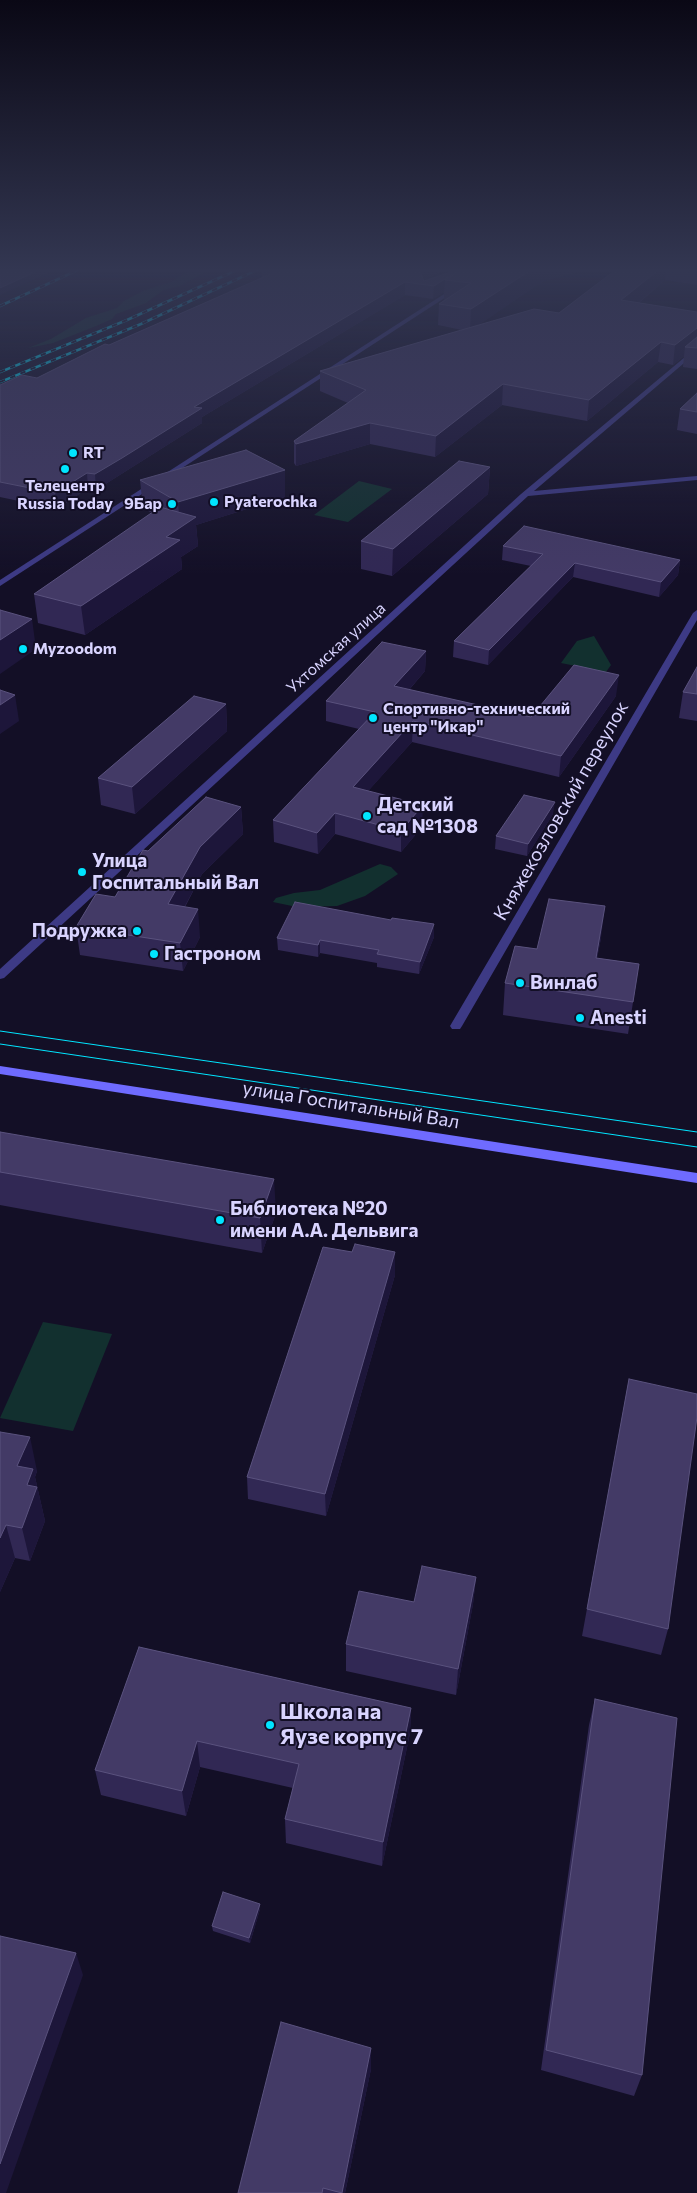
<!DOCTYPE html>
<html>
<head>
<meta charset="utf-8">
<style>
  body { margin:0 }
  canvas { display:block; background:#130f26 }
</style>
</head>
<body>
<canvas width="697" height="2193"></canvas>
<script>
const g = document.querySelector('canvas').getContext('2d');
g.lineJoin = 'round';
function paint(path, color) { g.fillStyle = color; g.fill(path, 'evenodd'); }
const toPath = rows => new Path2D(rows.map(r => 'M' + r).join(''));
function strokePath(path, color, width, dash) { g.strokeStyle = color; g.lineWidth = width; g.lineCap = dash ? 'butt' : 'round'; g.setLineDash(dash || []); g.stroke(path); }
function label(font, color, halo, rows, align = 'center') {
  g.font = font + ' Commissioner,sans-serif'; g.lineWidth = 4; g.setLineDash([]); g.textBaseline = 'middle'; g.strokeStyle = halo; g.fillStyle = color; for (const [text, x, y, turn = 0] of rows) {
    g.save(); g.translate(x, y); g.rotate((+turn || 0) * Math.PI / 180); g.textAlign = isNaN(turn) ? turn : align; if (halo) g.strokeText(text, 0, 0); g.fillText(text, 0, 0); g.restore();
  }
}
paint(toPath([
  [194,268,213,268,180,286,163,290,146,303,116,314,112,319,96,326,53,343,28,348,51,339,86,318,117,308,124,301,143,291,171,282],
  [359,481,392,489,348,522,314,515],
  [594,636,611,665,606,672,561,663,577,641],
  [380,864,391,867,398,874,365,896,337,906,297,907,273,902,276,898,294,893,320,890],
  [43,1322,112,1334,73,1431,0,1418]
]), '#12302f');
paint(toPath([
  [697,347,697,352,534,491,697,476,697,480,528,496,4,978,0,979,0,969,521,494,697,347],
  [697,610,697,620,462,1026,460,1029,452,1029,450,1026,693,613,697,610]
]), '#3d3a85');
paint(toPath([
  [455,287,460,288,0,586,0,580,455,287]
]), '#3d3a85');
paint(toPath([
  [0,1066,697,1173,697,1183,0,1074,0,1066]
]), '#6f6bff');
strokePath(toPath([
  [0,1031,697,1132],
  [0,1044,697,1147]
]), '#00e5ff', 1);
const rail = toPath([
  [0,306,82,268],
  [0,372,127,320,241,268],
  [0,382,141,324,261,268]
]);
strokePath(rail, '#00e5ff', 2.5);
strokePath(rail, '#130f26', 2, [5.5]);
paint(toPath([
  [266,268,447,268,424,281,464,268,592,268,543,281,478,325,559,313,618,268,697,268,697,285,665,280,639,303,697,312,697,369,683,367,684,356,673,365,658,362,587,421,502,405,435,457,370,444,296,466,294,463,294,441,348,403,320,391,320,371,462,330,438,325,439,304,444,300,444,292,433,299,405,295,202,417,202,423,96,490,88,488,57,509,0,497,0,385,37,378,109,345,262,278,261,270],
  [697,393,697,434,677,430,680,409],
  [490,467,488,494,392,576,361,569,361,541],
  [285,470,285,497,196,525,198,546,181,557,182,569,85,635,38,623,34,594,152,513,143,508,140,480],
  [503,546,680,560,678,575,659,597,573,577,488,665,453,657,454,641,531,566,502,560],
  [426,651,425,671,409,690,531,717,616,696,559,777,412,742,368,791,422,827,401,852,335,834,318,854,274,842,273,820,359,729,326,721,326,701],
  [697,667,697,721,679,718,683,692],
  [226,704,227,731,135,814,101,805,98,778],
  [241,807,243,834,202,874,185,907,200,937,183,971,80,955,76,927,115,897,148,851],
  [553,814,527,856,495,849,496,836],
  [434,937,419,974,377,967,377,963,320,953,318,957,278,950,277,938],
  [601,938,597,958,639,964,628,1034,503,1015,505,983,537,949],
  [0,1132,276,1213,262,1253,0,1205],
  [352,1252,395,1252,395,1275,326,1516,248,1499,247,1477],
  [629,1379,668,1629,661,1655,582,1636],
  [0,1432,37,1471,35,1477,45,1521,30,1561,15,1558,0,1592],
  [476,1577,473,1604,456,1695,346,1671,346,1644,414,1602],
  [139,1647,411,1708,410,1733,382,1866,286,1843,285,1819,293,1788,200,1767,186,1816,101,1795,95,1770],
  [595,1699,642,2075,634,2096,541,2070,589,1725],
  [260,1904,260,1909,250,1943,213,1931,212,1926],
  [371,2048,371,2069,345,2193,238,2193]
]), '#312854');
paint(toPath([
  [0,268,13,268,0,273],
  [44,268,59,268,0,295,0,288],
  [426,268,447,268,419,284,420,272],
  [462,268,445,280,444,292,433,299,434,286],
  [534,268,592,268,543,281,470,331,471,309],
  [661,268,667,268,665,280,619,319,621,300],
  [405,282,405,295,202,417,202,423,96,490,95,474,194,407],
  [697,328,697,345,685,347,684,356,673,365,675,345],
  [661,342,658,362,587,421,589,400],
  [503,384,502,405,435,457,436,436],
  [370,423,370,444,296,466,296,444],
  [490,467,488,494,392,576,393,549],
  [285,470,285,497,196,525,198,546,181,557,182,569,85,635,81,606,166,537,180,528,178,502],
  [87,473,88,488,57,509,55,493],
  [680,560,678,575,659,597,661,582],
  [575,563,573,577,488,665,489,650],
  [32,619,36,649,0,674,0,640],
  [426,651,425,671,394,707,394,686],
  [619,675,616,696,559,777,561,756],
  [15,695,19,721,0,734,0,705],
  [226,704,227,731,135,814,132,787],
  [413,721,412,742,353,808,353,787],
  [555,802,553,814,527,856,528,844],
  [423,805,422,827,401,852,401,831],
  [241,807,243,834,202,874,171,932,168,904,200,847],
  [335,813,335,834,318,854,317,833],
  [605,906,601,938,591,990,596,958],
  [198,909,200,937,183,971,180,943],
  [434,924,434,937,419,974,420,962],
  [320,940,320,953,318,957,318,945],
  [274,1179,276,1213,262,1253,260,1218],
  [395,1252,395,1275,326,1516,325,1494],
  [30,1437,37,1471,35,1477,45,1521,30,1561,22,1528,17,1466],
  [6,1525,15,1558,0,1592,0,1538],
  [476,1577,473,1604,456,1695,458,1669],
  [411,1708,410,1733,382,1866,383,1842],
  [197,1741,200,1767,186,1816,182,1791],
  [260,1904,260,1909,250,1943,249,1938],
  [76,1953,83,1975,6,2193,0,2193,0,2164],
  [371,2048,371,2069,345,2193,342,2193]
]), '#1d163a');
const building = toPath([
  [11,268,44,268,0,288,0,272,11,268],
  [266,268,426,268,420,272,424,281,462,268,434,286,405,282,194,407,202,408,122,458,95,474,87,473,55,493,0,482,0,385,22,375,37,378,105,344,109,345,275,272,261,270,266,268],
  [464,268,534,268,471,309,439,304,471,283,445,280,464,268],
  [618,268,661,268,621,300,697,312,697,328,675,345,661,342,589,400,503,384,436,436,370,423,296,444,294,441,366,390,320,371,534,309,559,313,618,268],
  [697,337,697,348,685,347,697,337],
  [697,393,697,412,680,409,697,393],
  [246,450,285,470,178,502,140,480,246,450],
  [459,461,490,467,393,549,361,541,459,461],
  [160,507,196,517,166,537,180,540,81,606,34,594,160,507],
  [524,526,680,560,661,582,575,563,489,650,454,641,543,554,503,546,524,526],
  [0,610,32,619,0,640,0,610],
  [382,642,426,651,394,686,531,717,574,665,619,675,561,756,413,721,353,787,423,805,401,831,335,813,317,833,273,820,375,712,326,701,382,642],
  [697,667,697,694,683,692,697,667],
  [0,690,15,695,0,705,0,690],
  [194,696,226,704,132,787,98,778,194,696],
  [524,795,555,802,528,844,496,836,524,795],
  [206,797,241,807,200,847,168,904,198,909,180,943,76,927,96,894,115,897,143,850,148,851,206,797],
  [549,899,605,906,596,958,639,964,633,1002,505,983,515,946,537,949,549,899],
  [295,902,391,920,392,918,434,924,420,962,377,954,379,950,320,940,318,945,277,938,295,902],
  [0,1132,274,1179,260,1218,0,1172,0,1132],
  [355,1244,395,1252,325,1494,247,1477,323,1247,352,1252,355,1244],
  [629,1379,697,1394,697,1417,668,1629,587,1609,629,1379],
  [0,1432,30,1437,17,1466,33,1469,27,1485,37,1487,22,1528,6,1525,0,1538,0,1432],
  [422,1566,476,1577,458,1669,346,1644,359,1591,414,1602,422,1566],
  [139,1647,411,1708,383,1842,285,1819,299,1764,197,1741,182,1791,95,1770,139,1647],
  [595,1699,677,1718,642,2075,546,2050,595,1699],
  [223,1892,260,1904,249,1938,212,1926,223,1892],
  [0,1936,76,1953,0,2164,0,1936],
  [281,2022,371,2048,342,2193,323,2188,322,2193,238,2193,281,2022]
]);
paint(building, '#433a66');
strokePath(building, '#5a527e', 1);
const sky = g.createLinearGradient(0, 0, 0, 575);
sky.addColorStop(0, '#0a0815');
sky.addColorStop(0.47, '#333752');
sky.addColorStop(1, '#33375200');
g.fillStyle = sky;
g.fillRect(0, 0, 697, 575);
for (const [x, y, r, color] of [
  [73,453,5,"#00e5ff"],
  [65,469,5,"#00e5ff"],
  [214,502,5,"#00e5ff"],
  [172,504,5,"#00e5ff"],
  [23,649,5,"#00e5ff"],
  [373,718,5,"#00e5ff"],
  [367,816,5,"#00e5ff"],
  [82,872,5,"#00e5ff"],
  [137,931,5,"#00e5ff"],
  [154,954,5,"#00e5ff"],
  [520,983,5,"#00e5ff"],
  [580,1018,5,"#00e5ff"],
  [220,1220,5,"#00e5ff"],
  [270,1725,5,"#00e5ff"]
]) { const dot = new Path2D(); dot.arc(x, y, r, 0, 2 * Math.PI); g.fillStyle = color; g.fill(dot); strokePath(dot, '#130f26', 2); }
label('bold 16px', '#d9d4ff', '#130f26', [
  ["RT",83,453],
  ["Телецентр",65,486,"center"],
  ["Russia Today",65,504,"center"],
  ["Pyaterochka",224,502],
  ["9Бар",162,504,"right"],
  ["Myzoodom",33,649],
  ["Спортивно-технический",383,709],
  ["центр \"Икар\"",383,727]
], 'left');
label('16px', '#d9d4ff', '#130f26', [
  ["Ухтомская улица",336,648,-42]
]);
label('bold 19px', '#d9d4ff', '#130f26', [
  ["Детский",377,805],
  ["сад №1308",377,827],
  ["Улица",92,861],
  ["Госпитальный Вал",92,883],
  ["Подружка",127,931,"right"],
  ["Гастроном",164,954],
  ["Винлаб",530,983],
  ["Anesti",590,1018],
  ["Библиотека №20",230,1209],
  ["имени А.А. Дельвига",230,1231]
], 'left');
label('19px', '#d9d4ff', '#130f26', [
  ["Княжекозловский переулок",561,811,-60],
  ["улица Госпитальный Вал",351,1105,9]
]);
label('bold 22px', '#d9d4ff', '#130f26', [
  ["Школа на",280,1712],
  ["Яузе корпус 7",280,1737]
], 'left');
</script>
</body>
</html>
